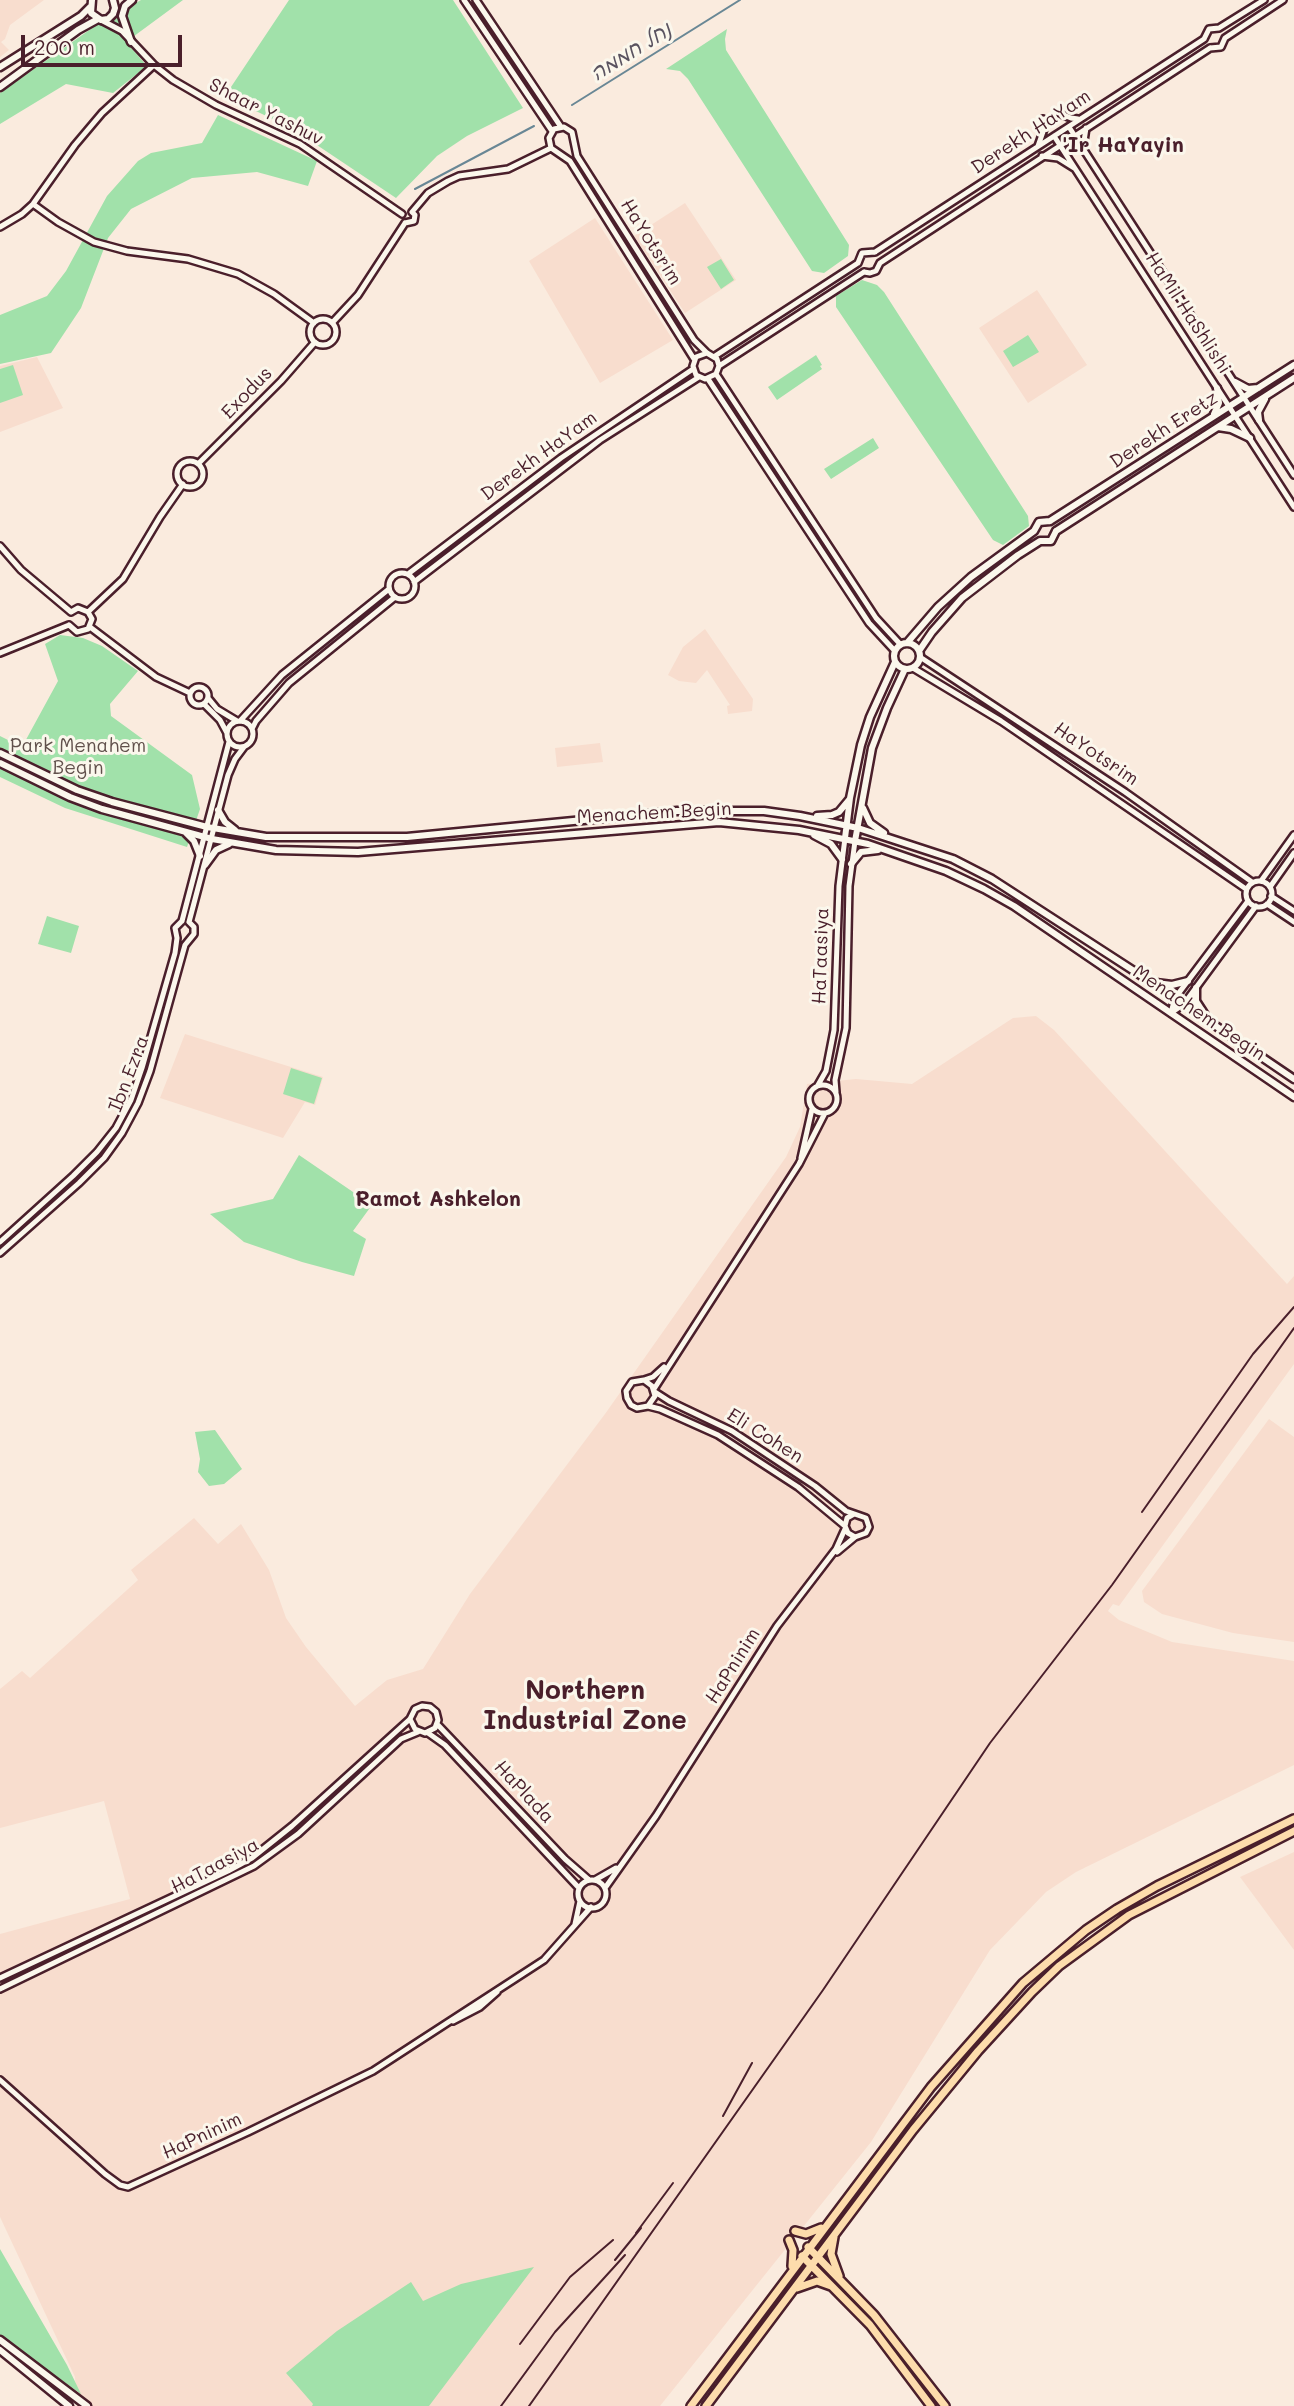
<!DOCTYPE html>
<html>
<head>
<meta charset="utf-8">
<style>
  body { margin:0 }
  #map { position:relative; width:1294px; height:2406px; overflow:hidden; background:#faebde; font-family:Mali,sans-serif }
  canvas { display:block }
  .scale { position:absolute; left:21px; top:35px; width:161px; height:32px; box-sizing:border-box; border:4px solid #4a1f2b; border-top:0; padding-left:9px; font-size:21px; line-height:24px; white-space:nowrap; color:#4a1f2b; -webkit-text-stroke:5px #fbf7ec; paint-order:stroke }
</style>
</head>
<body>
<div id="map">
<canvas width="1294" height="2406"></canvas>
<div class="scale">200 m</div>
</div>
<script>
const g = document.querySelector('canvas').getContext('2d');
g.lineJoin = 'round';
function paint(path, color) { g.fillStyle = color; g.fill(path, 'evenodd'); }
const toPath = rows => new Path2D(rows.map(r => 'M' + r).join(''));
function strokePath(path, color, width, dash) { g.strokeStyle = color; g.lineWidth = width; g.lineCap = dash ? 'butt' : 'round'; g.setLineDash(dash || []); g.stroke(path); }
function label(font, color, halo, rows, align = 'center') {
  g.font = font + ' Mali,"Playpen Sans Hebrew",sans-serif'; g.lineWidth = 6; g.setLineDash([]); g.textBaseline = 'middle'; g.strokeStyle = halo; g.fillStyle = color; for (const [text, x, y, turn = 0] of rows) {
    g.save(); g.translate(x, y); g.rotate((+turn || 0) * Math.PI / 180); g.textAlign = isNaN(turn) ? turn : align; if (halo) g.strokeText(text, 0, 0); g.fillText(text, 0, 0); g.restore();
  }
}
paint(toPath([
  [0,0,44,0,10,25,5,39,1,42,9,50,0,57],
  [685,203,736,280,685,313,634,236],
  [595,218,673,340,600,383,529,261],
  [1037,290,1087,365,1028,403,979,328],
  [37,357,63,408,0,432,0,366],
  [705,629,753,699,752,711,728,714,727,706,730,705,707,670,696,683,679,681,668,675,683,647],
  [600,743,603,762,557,767,555,748],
  [1036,1016,1054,1030,1287,1284,1294,1276,1294,1364,1119,1606,1113,1604,1108,1611,1119,1620,1172,1642,1294,1661,1294,1765,1076,1872,1046,1892,990,1950,871,2142,660,2406,77,2406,75,2377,0,2217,0,1934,130,1899,104,1801,0,1828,0,1689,22,1671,30,1678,138,1580,131,1570,194,1518,218,1544,241,1524,269,1570,286,1618,306,1647,355,1706,387,1680,423,1669,470,1594,605,1414,786,1157,800,1127,807,1084,856,1079,912,1084,1013,1018],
  [185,1034,323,1077,315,1105,305,1102,283,1138,160,1098],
  [1269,1419,1294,1437,1294,1642,1233,1633,1162,1614,1144,1602,1142,1591],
  [1294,1852,1294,1950,1240,1877]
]), '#f8ddce');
paint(toPath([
  [141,0,183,0,126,42,147,66,113,93,66,84,0,124,0,93,95,26],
  [289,0,453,0,523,108,467,136,437,156,396,198,293,129,225,96],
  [727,29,725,39,726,50,849,245,848,256,824,273,812,271,688,79,680,71,666,69],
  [218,115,317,161,308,186,257,172,192,178,131,209,108,238,81,308,51,353,0,364,0,315,47,296,66,271,107,196,138,161,151,153,202,143],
  [721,259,734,280,721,289,707,267],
  [862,280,877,285,884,292,1028,516,1029,526,1003,545,993,540,836,307,836,296],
  [1028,335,1039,352,1013,367,1003,351],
  [816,355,822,365,820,366,822,369,777,400,768,387],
  [13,365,23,395,0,403,0,369],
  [873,438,879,448,831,479,824,469],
  [60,635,83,638,102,646,138,671,110,704,111,716,192,775,200,809,187,847,65,808,0,777,0,736,22,747,58,681,45,644],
  [47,916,79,926,71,953,38,944],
  [291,1068,322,1078,314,1104,283,1094],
  [299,1155,372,1205,353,1231,366,1239,354,1276,302,1262,244,1242,210,1214,273,1199],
  [215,1430,242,1469,224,1484,209,1486,198,1472,200,1459,195,1432],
  [0,2249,67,2365,81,2394,0,2337],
  [534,2267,429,2406,312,2406,313,2404,286,2373,337,2331,411,2282,423,2301,461,2284]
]), '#a1e1aa');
strokePath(toPath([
  [572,105,740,0],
  [415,189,534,126]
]), '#698795', 2);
const tertiary = toPath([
  [464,0,552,131],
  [476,0,561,127],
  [101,20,122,31,154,65,173,80,216,105,300,144,402,214],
  [1225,38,1283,0],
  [1204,39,1209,29,1219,28,1264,0],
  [1210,48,1221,47,1225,38],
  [1061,114,1071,118,1078,119],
  [1069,127,1294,475],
  [1054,136,1294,507],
  [1038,146,1044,129,1043,119],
  [1083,148,1086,128],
  [1042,156,1058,158,1074,168],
  [33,204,58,222,94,242,127,251,188,259,238,274,274,294,314,323],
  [412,212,428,193,448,181,459,176,508,169,551,148],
  [405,223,414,221,415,215,412,212],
  [0,227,22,214,33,204,75,145,102,113,154,65],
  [875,252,1204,39],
  [858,263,862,253,875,252],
  [864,272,870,273,876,271,880,263,1210,48],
  '310 332a13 13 0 1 1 26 0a13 13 0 1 1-26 0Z',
  [332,323,358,295,405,223],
  [715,356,858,263],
  [694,359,570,161,551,148,549,138,554,129,564,127,572,132,577,156,694,340,707,353,717,359,719,366,716,374,705,379,696,375,693,366,696,357,707,353],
  [719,366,864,272],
  [716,374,876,618,900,644],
  [708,379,869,623,894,650],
  '177 474a13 13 0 1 1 26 0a13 13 0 1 1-26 0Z',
  [198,464,281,381,315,342],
  [0,546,21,570,71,612],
  '389 586a13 13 0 1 1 26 0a13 13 0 1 1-26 0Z',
  [408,574,561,458,693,369],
  [414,582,600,440,699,377],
  [71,612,78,608,88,612],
  [88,612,123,579,160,517,183,484],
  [69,625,77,632,88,629,92,619,88,612],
  [90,627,156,677,190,693],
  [0,653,69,625],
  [920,657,1125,792,1252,882],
  [913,668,1001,721,1246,889],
  '190 696a9 9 0 1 1 18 0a9 9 0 1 1-18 0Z',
  [208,698,217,709,237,721],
  [204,704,220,720,227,733],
  '227 734a13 13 0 1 1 26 0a13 13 0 1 1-26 0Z',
  [240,721,282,675,389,589],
  [252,729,256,721,289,683,395,597],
  '1246 894a13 13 0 1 1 26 0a13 13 0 1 1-26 0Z',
  [1261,881,1294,835],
  [1270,887,1294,853],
  [1271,896,1294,911],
  [1267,904,1294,922],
  [182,921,229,742],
  [189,922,228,775,235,759,244,747],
  [1171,1013,1184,1004,1256,906],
  [1171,1013,1175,998,1248,901],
  '809 1099a14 14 0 1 1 28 0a14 14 0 1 1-28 0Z',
  [818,1085,826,1071,834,1030,839,886,845,838],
  [836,1092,835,1080,846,1028,849,886,855,841],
  [801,1158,812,1109],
  [0,1242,73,1176,97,1152,116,1128,131,1100,142,1068,175,953,177,938,175,928,182,921],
  [0,1253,79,1183,104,1158,122,1133,138,1103,150,1071,185,945,194,934,194,927,189,922],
  [644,1380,653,1377,664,1367],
  [654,1389,799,1164,825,1113],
  [655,1392,669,1401,732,1431,815,1486,846,1511,866,1518,869,1527,866,1533,855,1537,837,1552],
  [648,1406,655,1396,652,1386,644,1380,632,1382,626,1391,627,1398,631,1405,637,1408,648,1406,660,1409,718,1435,798,1487,845,1526],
  [854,1514,847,1518,845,1526,848,1533,855,1537],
  [437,1724,565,1859,589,1880],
  [428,1733,445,1745,579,1888],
  [595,1880,616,1868],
  '578 1894a14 14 0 1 1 28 0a14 14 0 1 1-28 0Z',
  [605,1888,656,1816,777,1626,836,1549,845,1529],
  [575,1924,580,1901],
  [0,1978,228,1871,252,1858,292,1826,410,1719,415,1709,422,1706,430,1707,436,1712,438,1720,435,1728,425,1733,415,1729,410,1719],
  [0,1989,254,1866,298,1834,401,1739,418,1732],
  [453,2021,480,2007,497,1992],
  [0,2080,105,2174,120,2185,128,2187,248,2132,373,2071,544,1960,591,1907]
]);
const secondary = toPath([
  [92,0,91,13,101,20,108,19,113,14,115,8,113,0],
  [131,42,122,16,125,6,132,0],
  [0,67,81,16,90,7],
  [0,87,78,30,98,19],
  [1235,382,1248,389,1258,388],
  [1214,414,1219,403,1217,388],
  [1259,420,1258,412,1265,399],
  [1218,427,1231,429,1250,438],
  [1050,521,1294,365],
  [1056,531,1294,378],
  '894 656a13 13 0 1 1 26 0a13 13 0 1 1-26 0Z',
  [907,643,938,607,971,577,1034,531,1039,522,1050,521],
  [919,651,932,632,962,598,1018,555,1040,541,1051,541,1056,531],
  [0,753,77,790,112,802,207,827,266,837,407,837,677,811,764,811,800,816,858,828,953,859,992,879,1151,982,1294,1079],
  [0,763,70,797,102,809,212,839,276,850,358,852,719,822,799,830,868,844,946,871,984,889,1014,906,1294,1097],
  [863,808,870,823,884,833],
  [218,810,225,822,235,830],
  [817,816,832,815,839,812,849,800],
  [186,833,194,841,200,856],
  [814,835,831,844,842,859],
  [845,838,850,798,861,745,870,717,895,662],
  [855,841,872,748,887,708,905,669],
  [851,864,861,852,878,850],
  [205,865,216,850,229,844],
  [1156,983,1172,985,1188,981],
  [1196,988,1196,1001,1205,1015],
  [0,2340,87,2406],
  [0,2350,69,2406]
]);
const trunk = toPath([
  [795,2231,806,2234,821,2228],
  [834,2237,831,2254,839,2276],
  [789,2240,793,2250,792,2266],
  [808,2247,874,2315,945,2406],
  [802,2256,870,2325,931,2406],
  [797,2288,817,2281,831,2286],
  [691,2406,931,2087,1023,1983,1086,1930,1117,1909,1157,1886,1294,1819],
  [706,2406,913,2130,978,2051,1032,1992,1059,1966,1129,1915,1294,1831]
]);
strokePath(tertiary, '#4a1f2b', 10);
strokePath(secondary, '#4a1f2b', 11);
strokePath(trunk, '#4a1f2b', 12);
strokePath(tertiary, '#fbf7ec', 5);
strokePath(secondary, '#fbf7ec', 6);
strokePath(trunk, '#fddcac', 7);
strokePath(toPath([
  [1142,1512,1253,1354,1294,1307],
  [723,2116,752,2063],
  [636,2233,673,2183],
  [615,2260,641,2228],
  [520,2344,570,2277,613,2240],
  [501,2406,555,2332,625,2255],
  [529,2406,823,1990,990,1743,1112,1585,1294,1328]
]), '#4a1f2b', 2);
label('19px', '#4a1f2b', '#fbf7ec', [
  ["Shaar Yashuv",266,112,27],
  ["Derekh HaYam",1031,132,-33],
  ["HaYotsrim",651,242,58],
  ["HaMil HaShlishi",1188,313,57],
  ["Exodus",247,393,-46],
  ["Derekh Eretz",1164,430,-33],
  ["Derekh HaYam",539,456,-36],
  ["HaYotsrim",1096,754,34],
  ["Menachem Begin",654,813,-3],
  ["HaTaasiya",821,956,-88],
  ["Menachem Begin",1199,1013,34],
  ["Ibn Ezra",129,1074,-69],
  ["Eli Cohen",765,1436,32],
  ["HaPninim",733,1666,-58],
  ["HaPlada",524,1792,47],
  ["HaTaasiya",215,1866,-28],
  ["HaPninim",202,2136,-25]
]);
label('19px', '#60504b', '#fbf7ec', [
  ["Park Menahem",78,746],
  ["Begin",78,768]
]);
label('italic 21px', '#5a5360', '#fbf7ec', [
  ["נחל חממה",631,52,-32]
]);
label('bold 21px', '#4a1f2b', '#fbf7ec', [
  ["'Ir HaYayin",1123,146],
  ["Ramot Ashkelon",438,1200]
]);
label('bold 26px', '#4a1f2b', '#fbf7ec', [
  ["Northern",585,1691],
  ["Industrial Zone",585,1721]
]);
</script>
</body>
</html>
